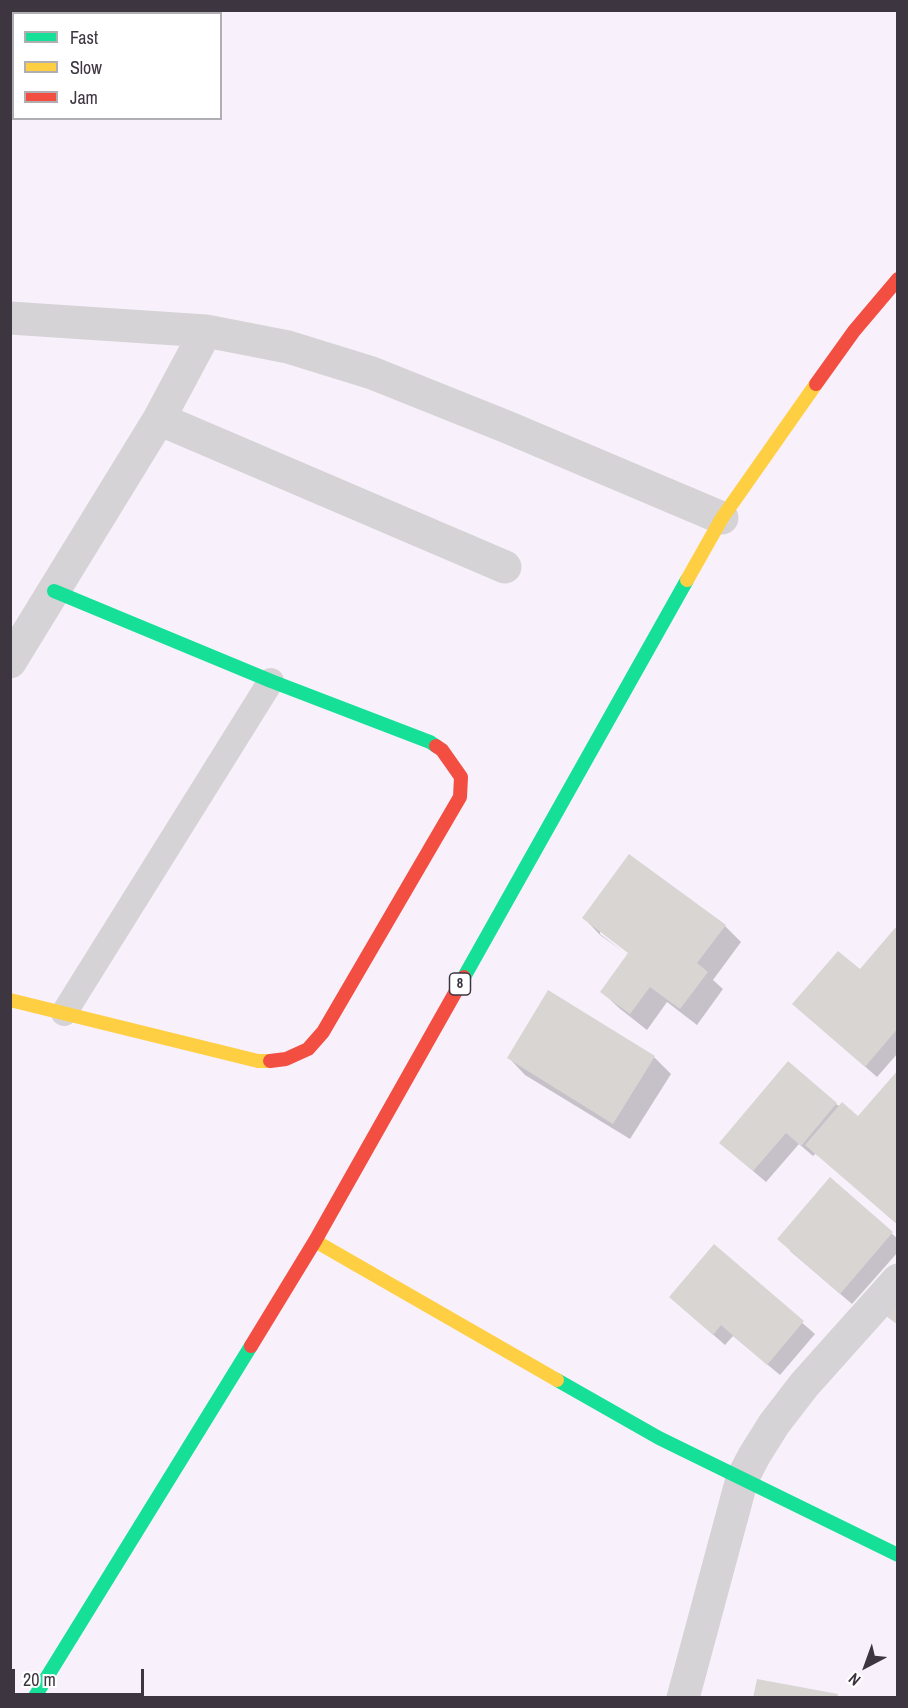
<!DOCTYPE html>
<html>
<head>
<meta charset="utf-8">
<style>
  body { margin:0 }
  #map { position:relative; width:908px; height:1708px; overflow:hidden; background:#f8f1fb; font-family:"Archivo Narrow",sans-serif }
  canvas { display:block }
  .frame { position:absolute; inset:0; border:12px solid #3d3540; pointer-events:none }
  .legend { position:absolute; left:12px; top:12px; width:210px; height:108px; box-sizing:border-box; background:#fff; border:2px solid #b1aeb3; margin:0; padding:8px 10px; list-style:none; font-size:18px; color:#3d3540 }
  .legend li { display:flex; align-items:center; gap:12px; height:30px }
  .legend b { width:30px; border:2px solid #b1aeb3 }
  .north { position:absolute; left:836px; top:1636px; width:60px; height:60px; -webkit-text-stroke:4px #fff; paint-order:stroke; rotate:221deg; font-size:16px; font-weight:700; line-height:24px; text-align:center; color:#3d3540 }
  .north::after { content:''; display:block; margin:auto; width:21px; height:27px; background:#3d3540; clip-path:polygon(50% 0,100% 100%,50% 72%,0 100%) }
  .scale { position:absolute; left:12px; top:1669px; width:132px; height:27px; box-sizing:border-box; border:3px solid #3d3540; border-top:0; padding-left:8px; font-size:18px; line-height:21px; white-space:nowrap; color:#3d3540; -webkit-text-stroke:4px #fff; paint-order:stroke }
</style>
</head>
<body>
<div id="map">
<canvas width="908" height="1708"></canvas>
<div class="frame"></div>
<ul class="legend">
<li><b style="height:8px;background:#16e098"></b>Fast</li>
<li><b style="height:8px;background:#ffcf43"></b>Slow</li>
<li><b style="height:8px;background:#f24e42"></b>Jam</li>
</ul>
<div class="north">N</div>
<div class="scale">20 m</div>
</div>
<script>
const g = document.querySelector('canvas').getContext('2d');
g.lineJoin = 'round';
function paint(path, color) { g.fillStyle = color; g.fill(path, 'evenodd'); }
const toPath = rows => new Path2D(rows.map(r => 'M' + r).join(''));
function strokePath(path, color, width, dash) { g.strokeStyle = color; g.lineWidth = width; g.lineCap = dash ? 'butt' : 'round'; g.setLineDash(dash || []); g.stroke(path); }
function label(font, color, halo, rows, align = 'center') {
  g.font = font + ' "Archivo Narrow",sans-serif'; g.lineWidth = 4.5; g.setLineDash([]); g.textBaseline = 'middle'; g.strokeStyle = halo; g.fillStyle = color; for (const [text, x, y, turn = 0] of rows) {
    g.save(); g.translate(x, y); g.rotate((+turn || 0) * Math.PI / 180); g.textAlign = isNaN(turn) ? turn : align; if (halo) g.strokeText(text, 0, 0); g.fillText(text, 0, 0); g.restore();
  }
}
paint(toPath([
  [584,918,725,926,741,942,713,980,723,989,697,1025,667,1002,647,1030,619,1008,602,992,628,955,600,935],
  [600,930,635,956,633,959,600,934],
  [898,932,898,1053,877,1077,794,1004,860,971],
  [654,1057,671,1074,630,1139,525,1075,509,1058],
  [898,1074,898,1225,816,1153,813,1156,799,1144,766,1182,733,1154,836,1104,858,1118],
  [830,1180,898,1239,898,1252,852,1304,790,1251],
  [714,1246,815,1334,780,1375,733,1336,725,1345,683,1308]
]), '#0003');
paint(toPath([
  [629,854,726,925,697,963,708,972,680,1009,650,987,630,1014,600,992,628,953,582,918],
  [895,928,898,930,898,1028,865,1067,792,1004,838,951,860,969],
  [548,990,655,1056,613,1124,507,1058],
  [788,1061,837,1103,801,1146,786,1133,753,1171,719,1143],
  [898,1070,898,1225,805,1145,842,1102,858,1116],
  [830,1177,893,1232,840,1294,777,1239],
  [714,1244,804,1321,767,1365,721,1325,713,1335,669,1297],
  [898,1302,898,1325,886,1316],
  [757,1679,838,1694,837,1698,753,1698]
]), '#d9d5d3');
strokePath(toPath([
  [64,1013,271,681]
]), '#d6d3d6', 26);
strokePath(toPath([
  [10,318,206,331,288,347,372,373,507,427,722,518],
  [159,419,505,567],
  [10,662,159,419,206,331],
  [683,1698,742,1479,754,1456,774,1424,804,1385,898,1280]
]), '#d6d3d6', 33);
strokePath(toPath([
  [54,591,271,681,430,742,436,746],
  [464,977,687,580],
  [557,1380,659,1438,898,1555],
  [34,1698,251,1346]
]), '#16e098', 14);
strokePath(toPath([
  [687,580,722,518,816,384],
  [10,1000,258,1061,270,1061],
  [315,1241,557,1380]
]), '#ffcf43', 14);
strokePath(toPath([
  [816,384,854,331,898,279],
  [270,1061,286,1059,308,1049,323,1032,460,797,461,777,442,750,436,746],
  [251,1346,315,1241,464,977]
]), '#f24e42', 14);
for (const [x, y, w] of [
  [460,984,21]
]) { const box = new Path2D(); box.roundRect(x - w / 2, y - 11, w, 22, 4.5); g.fillStyle = '#fff'; g.fill(box); strokePath(box, '#3d3540', 1.5); }
label('bold 14px', '#3d3540', null, [
  ["8",460,984]
]);
</script>
</body>
</html>
